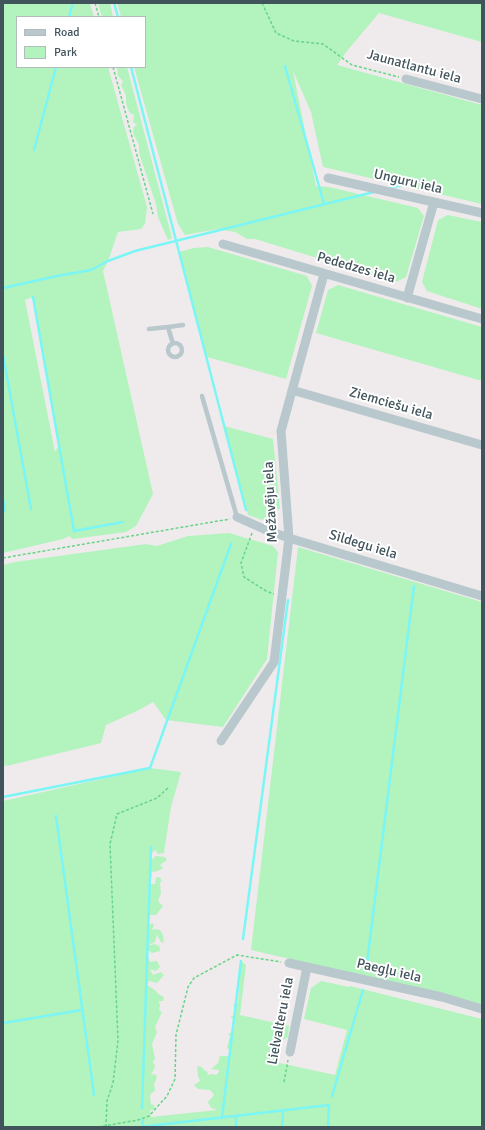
<!DOCTYPE html>
<html>
<head>
<meta charset="utf-8">
<style>
  body { margin:0 }
  #map { position:relative; width:485px; height:1130px; overflow:hidden; background:#efebec; font-family:Signika,sans-serif }
  canvas { display:block }
  .frame { position:absolute; inset:0; border:4px solid #42545b; pointer-events:none }
  .legend { position:absolute; left:16px; top:16px; width:130px; height:52px; box-sizing:border-box; background:#fff; border:1px solid #b3bbbd; margin:0; padding:5px 7px; list-style:none; font-size:12px; color:#42545b }
  .legend li { display:flex; align-items:center; gap:8px; height:20px }
  .legend b { width:20px; border:1px solid #b3bbbd }
</style>
</head>
<body>
<div id="map">
<canvas width="485" height="1130"></canvas>
<div class="frame"></div>
<ul class="legend">
<li><b style="height:5px;background:#b8c8cd"></b>Road</li>
<li><b style="height:11px;background:#b3f3be"></b>Park</li>
</ul>
</div>
<script>
const g = document.querySelector('canvas').getContext('2d');
g.lineJoin = 'round';
function paint(path, color) { g.fillStyle = color; g.fill(path, 'evenodd'); }
const toPath = rows => new Path2D(rows.map(r => 'M' + r).join(''));
function strokePath(path, color, width, dash) { g.strokeStyle = color; g.lineWidth = width; g.lineCap = dash ? 'butt' : 'round'; g.setLineDash(dash || []); g.stroke(path); }
function label(font, color, halo, rows, align = 'center') {
  g.font = font + ' Signika,sans-serif'; g.lineWidth = 4; g.setLineDash([]); g.textBaseline = 'middle'; g.strokeStyle = halo; g.fillStyle = color; for (const [text, x, y, turn = 0] of rows) {
    g.save(); g.translate(x, y); g.rotate((+turn || 0) * Math.PI / 180); g.textAlign = isNaN(turn) ? turn : align; if (halo) g.strokeText(text, 0, 0); g.fillText(text, 0, 0); g.restore();
  }
}
paint(toPath([
  [3,3,90,3,94,17,17,17,17,67,108,67,147,207,145,224,141,229,118,232,108,261,103,271,153,494,136,526,126,532,73,539,69,536,63,539,3,553],
  [33,297,59,445,55,452,25,300],
  [98,3,110,3,113,17,102,17],
  [117,3,482,3,482,42,379,13,347,51,337,65,482,105,482,204,323,167,311,112,293,71,316,186,329,187,418,208,424,216,406,277,396,282,255,239,247,239,235,232,218,229,185,235,178,224,134,67,145,67,145,17,121,17],
  [117,67,127,67,172,238,168,240,158,217,156,204,139,153,139,145,133,133,134,127,137,125,133,122,134,115,129,112,126,103,126,95,121,85,123,81,118,76],
  [448,215,482,222,482,309,427,291,422,282,438,220],
  [208,247,307,276,312,286,286,379,207,357,179,252,194,248],
  [338,285,482,327,482,381,316,333,328,290],
  [224,426,273,439,280,509,273,510,274,524,248,515],
  [229,533,273,546,278,552,267,659,223,727,166,720,153,702,139,710,106,725,101,743,11,765,3,766,3,565,15,562,146,544,157,546,188,536],
  [298,547,482,602,482,1005,377,979,251,950],
  [150,768,181,772,171,807,164,853,158,854,155,850,151,854,152,859,156,856,165,857,167,860,160,865,163,868,160,870,154,872,151,871,152,875,151,878,149,879,151,884,155,884,156,878,160,877,162,882,160,882,161,893,158,901,163,906,156,915,150,915,149,926,152,923,154,925,152,930,156,929,160,930,163,935,164,943,161,942,157,935,155,942,151,944,148,943,150,945,156,944,157,946,159,945,160,951,152,953,148,950,147,955,150,962,157,961,160,967,156,971,150,969,153,975,161,972,164,975,157,983,149,981,147,985,155,990,158,994,164,997,163,1001,159,1001,160,1006,159,1010,162,1012,155,1027,157,1032,152,1044,155,1059,153,1062,155,1067,151,1075,155,1074,157,1077,154,1084,155,1090,150,1095,151,1104,154,1105,155,1109,153,1110,150,1110,151,1117,217,1110,211,1108,208,1102,214,1095,210,1090,198,1089,194,1085,200,1081,198,1076,197,1066,202,1067,205,1071,208,1072,207,1076,210,1074,216,1075,219,1072,219,1070,211,1069,218,1063,220,1056,229,1056,229,1050,227,1048,230,1036,228,1034,234,1031,235,1020,230,1017,235,1015,236,1008,233,1005,238,1003,241,961,246,965,240,1015,289,1026,288,1037,278,1043,275,1062,335,1075,347,1030,304,1019,311,988,321,981,349,987,350,986,482,1019,482,1127,3,1127,3,801]
]), '#b3f3be');
strokePath(toPath([
  [114,3,118,17],
  [69,17,73,3],
  [285,66,324,204],
  [131,67,246,510],
  [34,150,56,67],
  [390,188,423,180],
  [3,288,57,276,91,270,108,261,135,251,374,192],
  [33,297,74,531,123,522],
  [3,355,31,509],
  [3,498,5,511],
  [3,797,150,768,231,544],
  [56,816,94,1095],
  [243,939,288,600],
  [366,971,414,586],
  [3,1023,82,1010],
  [332,1096,363,990],
  [142,1108,151,847],
  [222,1118,241,961],
  [140,1127,329,1105,328,1127],
  [142,1127,143,1120],
  [236,1127,236,1116],
  [282,1127,283,1111]
]), '#7bf6f5', 2.5);
strokePath(toPath([
  [95,3,99,17],
  [262,3,276,33,294,41,323,44,352,65,399,77],
  [113,67,153,214],
  [252,533,241,563,244,577,266,591,274,594],
  [3,558,230,519],
  [284,1082,288,1060],
  [98,1127,138,1120,149,1116,167,1096,175,1079,176,1035,188,987,194,978,237,955,281,962],
  [106,1127,107,1101,113,1083,118,1041,110,844,117,814,157,798,169,787]
]), '#67d588', 1.5, [3, 2]);
strokePath(toPath([
  [149,329,168,327],
  '168 350a7 7 0 1 1 14 0a7 7 0 1 1-14 0Z',
  [173,344,168,327,183,325],
  [202,396,237,517]
]), '#b8c8cd', 4.5);
strokePath(toPath([
  [406,79,482,99],
  [328,178,482,213],
  [223,244,482,319],
  [407,298,434,202],
  [292,390,482,445],
  [237,517,266,530,289,538,482,596],
  [221,741,274,662,289,538,281,431,324,274],
  [289,963,442,997,482,1009],
  [290,1052,307,967]
]), '#b8c8cd', 9);
label('14px', '#42545b', '#fff', [
  ["Jaunatlantu iela",414,67,15],
  ["Unguru iela",408,182,13],
  ["Pededzes iela",356,268,16],
  ["Ziemciešu iela",391,404,16],
  ["Mežavēju iela",271,502,-93],
  ["Sildegu iela",363,545,17],
  ["Paegļu iela",389,971,13],
  ["Lielvalteru iela",281,1021,-79]
]);
</script>
</body>
</html>
